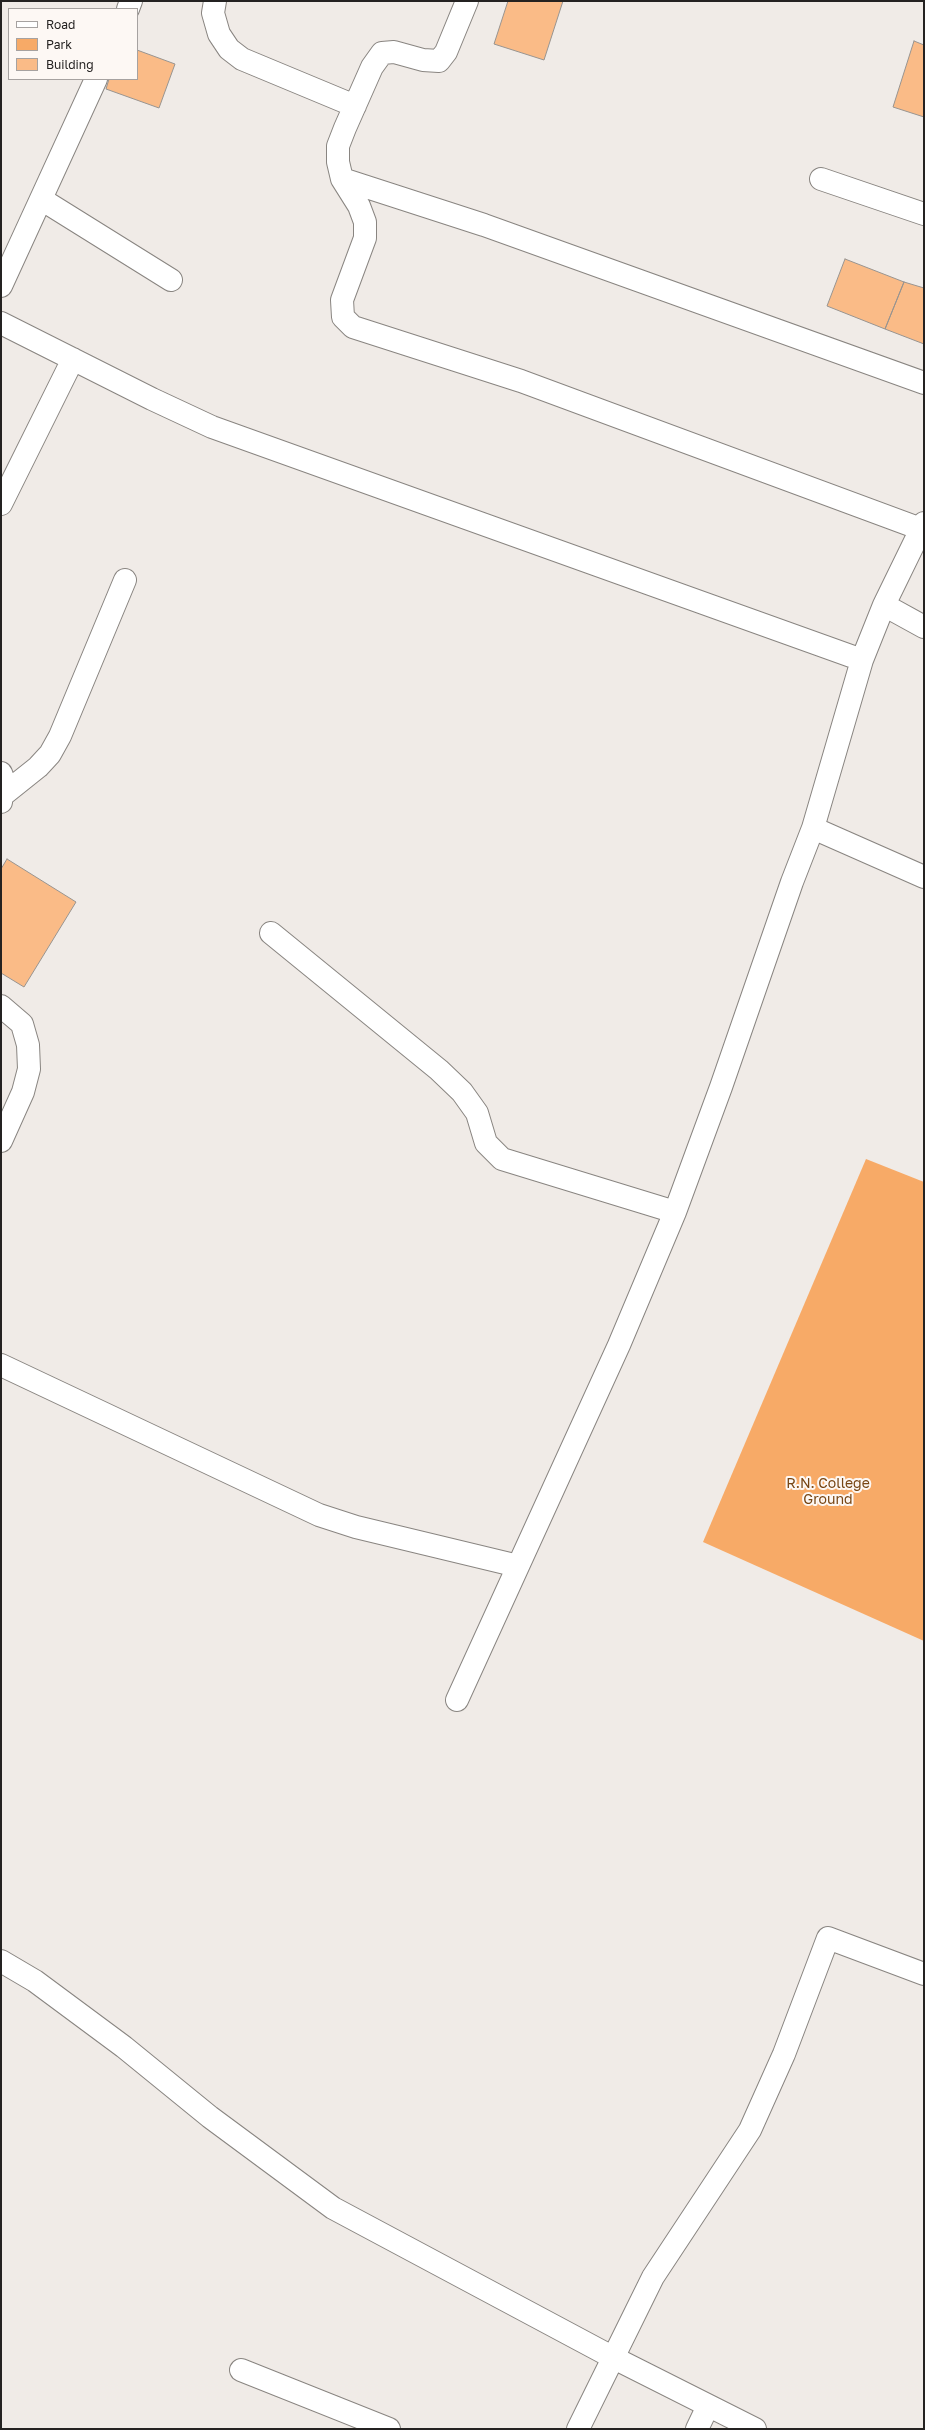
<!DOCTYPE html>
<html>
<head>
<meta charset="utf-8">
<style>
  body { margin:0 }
  #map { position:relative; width:925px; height:2430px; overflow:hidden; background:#f0ebe7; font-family:"Golos Text",sans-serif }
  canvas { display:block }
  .frame { position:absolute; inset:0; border:2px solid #242221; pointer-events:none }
  .legend { position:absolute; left:8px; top:8px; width:130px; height:72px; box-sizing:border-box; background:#fdf8f4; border:1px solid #a6a2a0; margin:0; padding:5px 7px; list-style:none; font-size:12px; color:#242221 }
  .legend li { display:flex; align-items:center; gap:8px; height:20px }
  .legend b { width:20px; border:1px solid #a6a2a0 }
</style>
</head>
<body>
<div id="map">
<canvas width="925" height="2430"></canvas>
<div class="frame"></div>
<ul class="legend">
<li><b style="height:5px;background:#fff"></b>Road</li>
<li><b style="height:11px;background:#f7aa67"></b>Park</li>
<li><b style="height:11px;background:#fabb87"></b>Building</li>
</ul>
</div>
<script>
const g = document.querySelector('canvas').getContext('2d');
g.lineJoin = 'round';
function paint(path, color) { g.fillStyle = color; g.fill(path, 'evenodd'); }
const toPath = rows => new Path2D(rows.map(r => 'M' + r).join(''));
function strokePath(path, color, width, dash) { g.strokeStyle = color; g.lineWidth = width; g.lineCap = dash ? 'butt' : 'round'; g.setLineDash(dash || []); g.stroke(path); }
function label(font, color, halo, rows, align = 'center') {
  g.font = font + ' "Golos Text",sans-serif'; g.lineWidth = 4; g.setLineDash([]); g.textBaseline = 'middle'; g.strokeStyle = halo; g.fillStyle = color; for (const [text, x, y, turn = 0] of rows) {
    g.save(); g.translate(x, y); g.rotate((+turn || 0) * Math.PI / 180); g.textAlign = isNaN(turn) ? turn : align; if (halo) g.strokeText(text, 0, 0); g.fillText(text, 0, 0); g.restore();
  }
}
paint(toPath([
  [866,1159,924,1182,924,1641,703,1542]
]), '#f7aa67');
const building = toPath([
  [508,1,563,1,544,60,494,44,508,1],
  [914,41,924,45,924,117,893,107,914,41],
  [137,50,175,64,159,108,106,89,109,79,137,79,137,50],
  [845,259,904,282,885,329,827,306,845,259],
  [904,282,924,288,924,344,885,329,904,282],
  [7,859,76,902,24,987,1,973,1,869,7,859]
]);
paint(building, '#fabb87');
strokePath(building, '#989490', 1);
const minor = toPath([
  [215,1,213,13,219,34,229,49,242,59,355,106],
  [467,1,446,52,439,61,423,60,394,52,382,53,372,67,345,128,338,146,338,162,342,179,359,206,365,222,365,238,342,300,343,317,353,327,521,381,921,529],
  [128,9,131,1],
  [342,179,484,225,924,383],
  [821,179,924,214],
  [41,199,171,280],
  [1,286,96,79],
  [1,323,152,399,212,427,862,660],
  [1,504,73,359],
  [884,605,924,627],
  [1,773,4,781,1,802],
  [3,795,38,767,50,754,60,736,125,580],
  [813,828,924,877],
  [271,933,439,1070,462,1092,477,1113,486,1143,502,1159,675,1212],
  [1,1006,22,1024,28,1045,29,1069,23,1092,1,1141],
  [1,1365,319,1515,356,1527,518,1566],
  [457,1700,619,1345,675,1212,721,1087,792,882,813,828,862,660,884,605,924,523],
  [1,1961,35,1981,124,2047,210,2117,333,2208,612,2357,755,2429],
  [241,2370,389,2429],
  [578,2429,653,2277,750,2130,784,2054,828,1938,924,1974],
  [697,2429,708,2406]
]);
strokePath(minor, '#898581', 24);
strokePath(minor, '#fff', 22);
label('14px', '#774513', '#fdf8f4', [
  ["R.N. College",828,1484],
  ["Ground",828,1500]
]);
</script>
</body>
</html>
